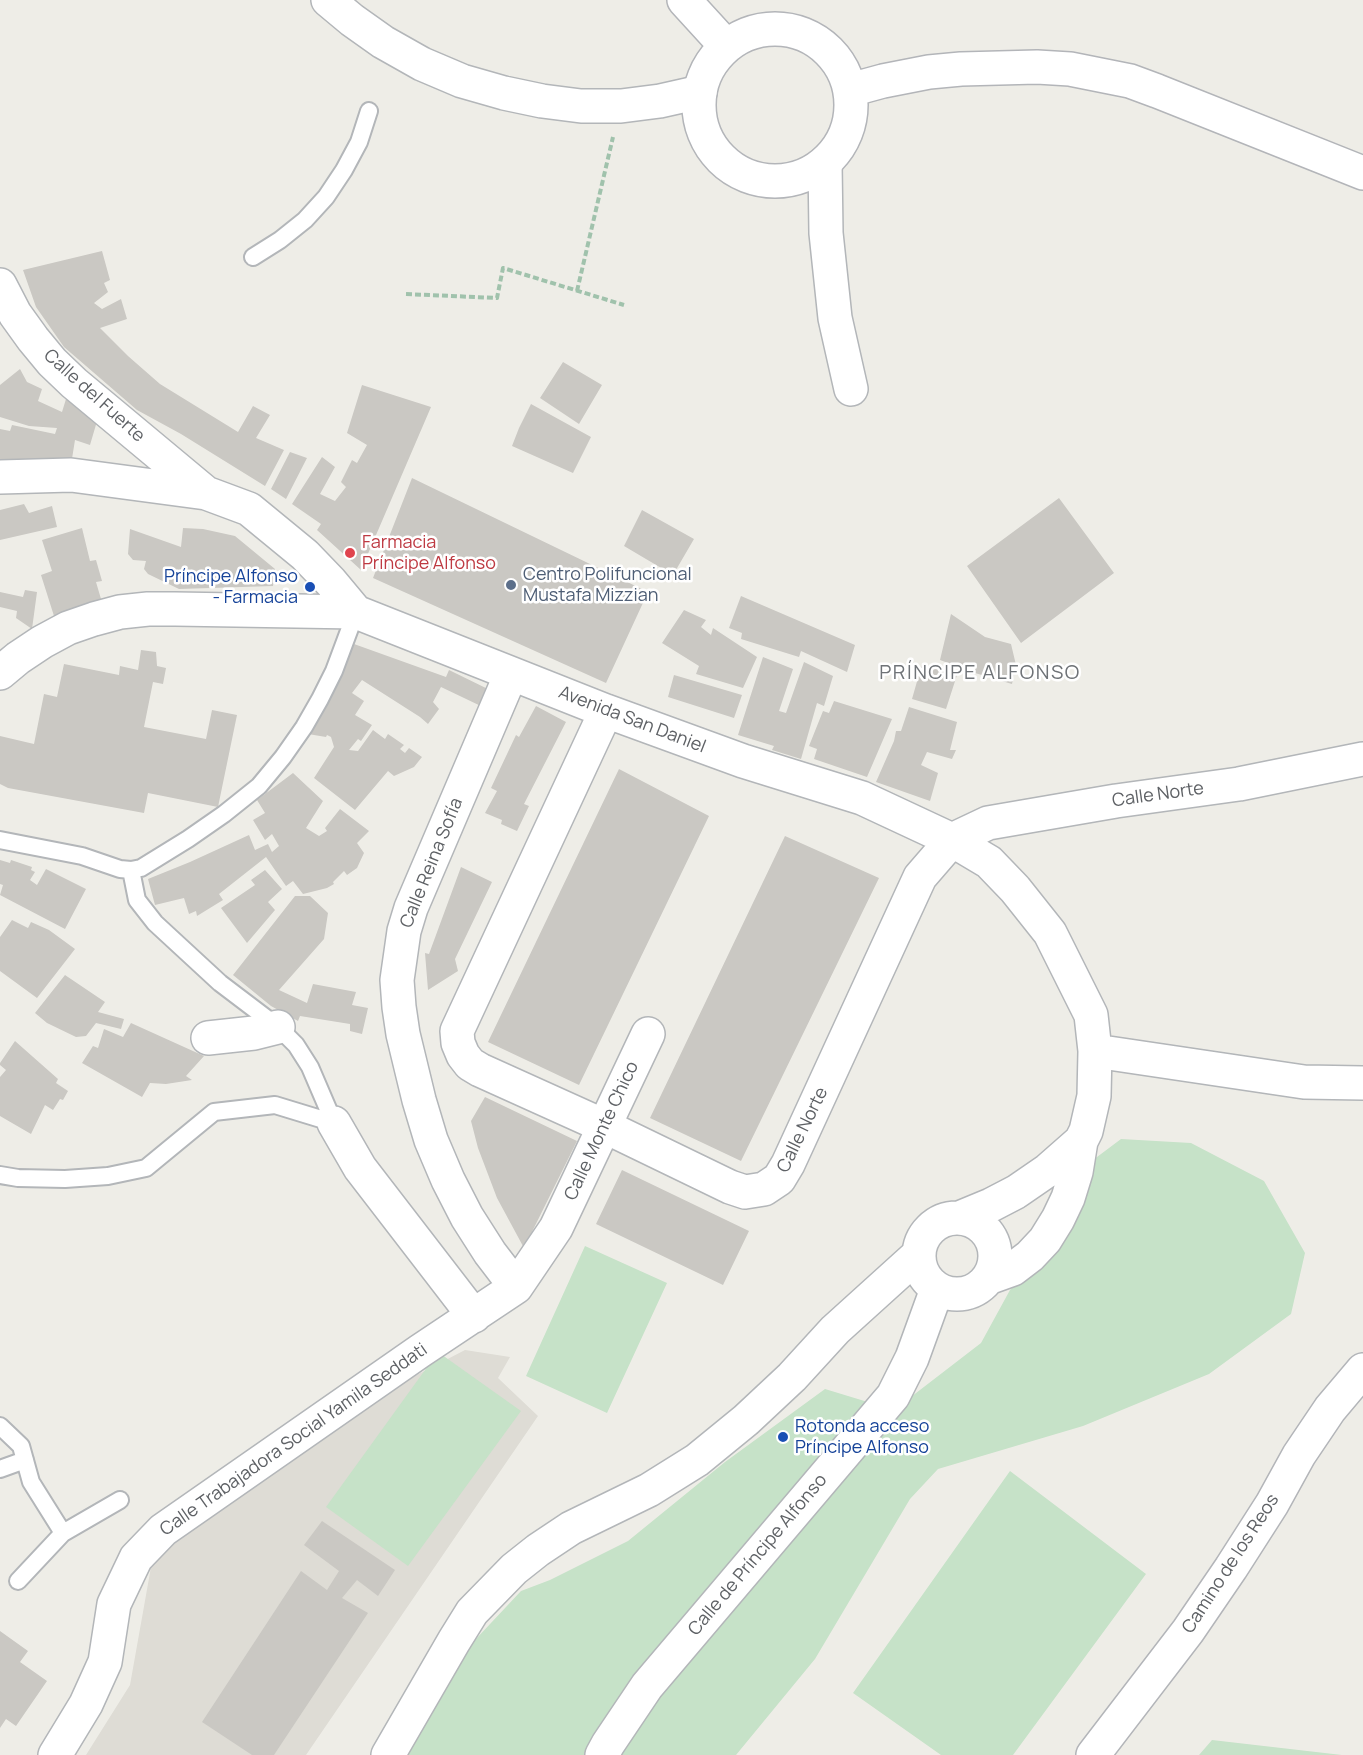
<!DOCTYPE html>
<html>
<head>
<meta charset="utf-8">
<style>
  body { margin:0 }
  canvas { display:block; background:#eeede7 }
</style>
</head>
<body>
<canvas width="1363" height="1755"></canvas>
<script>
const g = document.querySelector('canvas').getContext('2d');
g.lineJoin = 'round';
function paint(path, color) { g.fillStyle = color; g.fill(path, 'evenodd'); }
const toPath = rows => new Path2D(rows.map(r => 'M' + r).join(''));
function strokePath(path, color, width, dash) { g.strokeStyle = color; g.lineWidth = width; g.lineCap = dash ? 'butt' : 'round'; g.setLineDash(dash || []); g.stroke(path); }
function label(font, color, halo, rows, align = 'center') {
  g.font = font + ' Manrope,sans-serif'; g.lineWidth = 5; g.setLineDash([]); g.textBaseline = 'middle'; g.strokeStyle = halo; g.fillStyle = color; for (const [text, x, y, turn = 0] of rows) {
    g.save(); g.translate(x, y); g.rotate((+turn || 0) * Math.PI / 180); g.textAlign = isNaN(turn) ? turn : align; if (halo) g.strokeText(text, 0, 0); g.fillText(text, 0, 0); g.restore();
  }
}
paint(toPath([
  [465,1350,510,1357,498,1378,538,1416,306,1755,86,1755,130,1685,151,1567,173,1541,411,1378]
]), '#dedcd5');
paint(toPath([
  [1121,1139,1191,1143,1264,1181,1305,1253,1291,1314,1209,1374,1083,1426,938,1469,910,1499,815,1659,736,1755,399,1755,415,1725,475,1640,521,1591,550,1580,628,1541,725,1462,825,1389,894,1410,981,1343,1010,1290,1037,1263,1073,1175],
  [585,1246,667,1283,607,1413,526,1376],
  [438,1352,521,1411,408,1566,326,1507],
  [1010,1471,1146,1574,1013,1755,941,1755,853,1693],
  [1212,1740,1342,1755,1199,1755]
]), '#c6e2c8');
paint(toPath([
  [102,251,110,280,104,283,108,292,94,303,102,309,121,299,127,319,100,328,128,356,160,384,238,432,253,406,270,415,256,438,284,450,265,486,181,434,137,410,64,347,36,307,23,270],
  [563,362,602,385,579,424,540,398],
  [20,369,27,382,42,389,38,401,62,412,66,399,100,411,90,445,75,440,71,465,41,464,7,459,5,468,0,467,0,429,10,431,12,425,55,434,57,428,29,426,0,417,0,385],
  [362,385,431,407,361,570,317,530,321,524,292,504,322,457,335,467,320,494,335,501,346,487,341,482,352,460,357,463,367,445,347,433],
  [531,404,591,437,573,473,512,446,519,428],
  [290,452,307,458,286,499,271,489],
  [412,478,648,592,606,683,373,578],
  [1059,498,1114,573,1021,643,967,566],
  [24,504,29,513,52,506,57,527,0,540,0,510],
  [642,510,694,539,673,575,624,546],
  [82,528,90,561,96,560,102,581,96,582,101,599,54,616,41,575,52,571,42,540],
  [183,528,203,529,235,536,275,569,273,586,179,589,148,574,144,569,146,561,133,560,128,554,130,529,181,547],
  [25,590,37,592,32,629,16,618,17,611,0,607,0,592,23,597],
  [741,596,855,645,847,672,801,651,799,657,741,639,742,633,729,628],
  [684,610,706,620,701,627,711,635,713,628,757,657,743,688,696,674,699,666,662,643],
  [951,614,985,637,1011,644,1016,665,1012,684,975,673,940,660],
  [354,644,446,677,449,670,494,692,485,708,441,687,433,702,439,709,428,724,420,717,362,680,352,693,364,701,355,715,372,725,361,741,358,739,349,750,358,751,373,730,385,739,388,734,404,745,400,749,405,753,409,748,422,757,414,767,394,776,388,771,355,810,314,778,334,747,331,737,327,735,326,737,308,734,344,670],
  [141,650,156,652,157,666,166,668,163,684,153,682,144,727,206,739,212,710,237,715,218,807,148,793,144,813,8,788,0,784,0,736,34,744,44,694,57,697,64,664,119,675,120,666,138,670],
  [763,657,793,669,779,711,786,713,804,662,833,676,824,706,817,703,801,759,772,750,774,746,738,735],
  [922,664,957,675,946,709,912,699],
  [674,675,742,695,734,718,668,697],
  [834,701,892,719,867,777,814,759,817,749,809,746,823,711,829,713],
  [536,706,566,722,524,804,529,806,517,831,501,824,502,820,485,813,497,791,491,788,516,735,519,737],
  [909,707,957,722,950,750,956,750,952,759,927,752,921,765,938,773,930,801,876,782,894,741,896,731,901,731],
  [619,769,709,816,579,1085,488,1042],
  [293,773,323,801,306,828,319,836,327,831,325,828,340,809,369,831,357,843,364,853,357,868,347,875,344,871,333,882,334,884,327,888,303,894,293,881,286,886,266,857,219,894,223,900,197,916,196,911,189,914,184,898,155,905,148,879,190,862,249,835,255,850,268,844,272,852,279,846,272,834,265,840,253,820,265,813,257,800],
  [785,836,879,878,741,1161,650,1118],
  [0,860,10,863,11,860,32,867,31,870,35,872,30,880,37,885,46,869,86,889,65,929,0,895,3,885,0,884],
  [461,867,492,882,455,959,458,971,428,990,425,953,429,954],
  [265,870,282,889,268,902,275,910,247,943,221,908,255,885,251,880],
  [295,896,310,896,328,913,324,939,279,990,307,1003,313,984,356,992,352,1005,368,1008,362,1034,350,1031,350,1024,300,1016,298,1021,271,1006,233,975],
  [12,920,28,928,31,922,49,930,75,949,37,998,0,971,0,937],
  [65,975,105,1002,98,1012,124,1019,121,1029,96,1023,86,1036,76,1037,47,1023,35,1013],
  [131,1023,204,1056,186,1076,192,1080,166,1084,150,1083,142,1097,82,1063,93,1046,98,1048,104,1029,123,1037],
  [15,1041,58,1079,56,1083,68,1091,63,1100,60,1099,53,1110,45,1105,31,1134,0,1116,0,1077,6,1070,0,1065,0,1063],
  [485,1097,577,1141,524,1248,497,1198,478,1148,471,1121],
  [622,1170,749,1231,723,1285,596,1224],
  [322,1521,395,1570,378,1596,357,1580,342,1598,368,1613,274,1755,252,1755,202,1722,301,1571,327,1590,339,1571,304,1545],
  [0,1631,28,1651,20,1662,47,1681,16,1726,6,1719,0,1728]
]), '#cac8c3');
const lane = toPath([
  [253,257,280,240,305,220,326,197,344,170,359,142,369,111],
  [0,840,82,856,120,869,131,870,141,868,188,839,224,814,259,786,283,757,304,727,320,699,334,671,356,612],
  [131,870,137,900,155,923,220,983,278,1027,296,1045,310,1067,334,1123],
  [0,1175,18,1178,65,1179,108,1176,146,1168,214,1112,275,1105,334,1123],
  [0,1426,21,1446,31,1482,63,1533],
  [0,1469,25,1460],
  [18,1581,63,1533,120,1500]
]);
const street = toPath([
  [328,0,352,20,383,42,422,64,462,81,504,93,542,101,581,106,621,106,660,101,700,92],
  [825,163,826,233,835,318,851,389],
  [0,285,15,314,33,339,52,362,74,383,206,493],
  [0,477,71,475,206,493,249,509,305,555,331,582,356,612,606,711,743,761,862,798,952,840,989,862,1015,889,1050,933,1091,1015,1095,1051,1094,1096,1086,1131,1081,1141,1076,1172,1068,1198,1058,1219,1045,1240,1030,1256,1013,1269,988,1278],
  [0,673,18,658,42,642,68,628,94,619,120,612,148,609,175,609,356,612],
  [511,674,411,908,404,931,397,980,399,1007,403,1034,419,1100,431,1140,448,1180,467,1217,490,1253,516,1287],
  [606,711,457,1031,458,1043,463,1055,470,1064,480,1070,604,1126,730,1187,745,1192,764,1189,779,1179,788,1164,920,877,952,840,988,823,1116,801,1239,784,1363,759],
  [208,1038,254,1033,278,1027],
  [1095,1051,1304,1082,1363,1083],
  [334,1123,360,1168,474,1316],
  [962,1217,991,1205,1016,1192,1048,1170,1081,1141],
  '919 1256a38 38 0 1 1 76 0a38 38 0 1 1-76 0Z',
  [55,1755,86,1704,105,1662,114,1604,136,1558,163,1530,420,1351,516,1287,556,1228,648,1034],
  [388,1755,454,1641,472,1612,514,1569,538,1550,571,1528,649,1490,697,1460,746,1420,792,1377,835,1330,919,1254],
  [602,1755,608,1744,647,1686,893,1396,912,1358,937,1289]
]);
const secondary = toPath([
  [684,0,726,46],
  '699 105a76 76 0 1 1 152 0a76 76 0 1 1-152 0Z',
  [850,90,883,81,929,72,961,69,1037,67,1070,69,1130,81,1157,91,1363,173],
  [1093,1755,1188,1631,1231,1568,1272,1504,1299,1455,1330,1409,1363,1370]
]);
strokePath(lane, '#b3b6b9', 20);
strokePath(street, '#b3b6b9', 36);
strokePath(secondary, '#b3b5b9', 36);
strokePath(toPath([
  [577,291,613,137],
  [406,294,497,298,503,268,624,305]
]), '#a0c2ac', 4, [6, 3]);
strokePath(lane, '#fff', 16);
strokePath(street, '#fff', 33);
strokePath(secondary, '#fff', 33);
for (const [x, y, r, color] of [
  [350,553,6,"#e0444e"],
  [511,585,6,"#5c6f8a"],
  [310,587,6,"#1a4fb4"],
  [783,1437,6,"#1a4fb4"]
]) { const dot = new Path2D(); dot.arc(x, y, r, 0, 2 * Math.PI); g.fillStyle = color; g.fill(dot); strokePath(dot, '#fff', 2); }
label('18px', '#5e6165', '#fff', [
  ["Calle del Fuerte",94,396,42],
  ["Avenida San Daniel",632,720,21],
  ["Calle Norte",1158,795,-8],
  ["Calle Reina Sofía",432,863,-68],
  ["Calle Norte",803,1130,-64],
  ["Calle Monte Chico",602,1131,-65],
  ["Calle Trabajadora Social Yamila Seddati",294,1440,-35],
  ["Calle de Príncipe Alfonso",758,1555,-50],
  ["Camino de los Reos",1231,1564,-57]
]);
label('18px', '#be3a42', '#fff', [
  ["Farmacia",362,543],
  ["Príncipe Alfonso",362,564]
], 'left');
label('18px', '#4e5e75', '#fff', [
  ["Centro Polifuncional",523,575],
  ["Mustafa Mizzian",523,596]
], 'left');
label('18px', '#164399', '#fff', [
  ["Príncipe Alfonso",298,577],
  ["- Farmacia",298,598],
  ["Rotonda acceso",795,1427,"left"],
  ["Príncipe Alfonso",795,1448,"left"]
], 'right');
g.letterSpacing = '1.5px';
label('20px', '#6f7377', '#fff', [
  ["PRÍNCIPE ALFONSO",980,673]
]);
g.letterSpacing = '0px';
</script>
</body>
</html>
